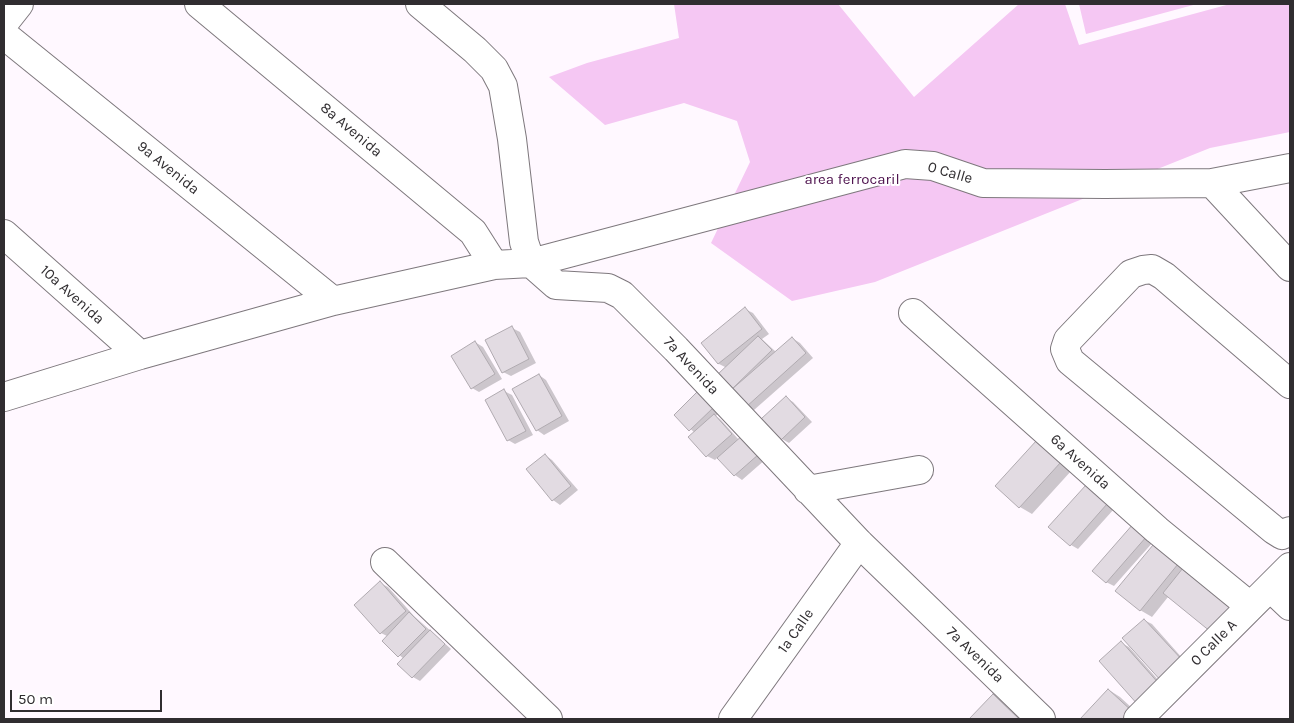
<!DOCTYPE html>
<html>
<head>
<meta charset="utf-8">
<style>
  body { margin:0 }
  #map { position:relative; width:1294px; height:723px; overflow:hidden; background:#fff8ff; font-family:Karla,sans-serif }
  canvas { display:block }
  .frame { position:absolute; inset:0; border:5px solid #302d30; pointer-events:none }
  .scale { position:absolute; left:10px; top:690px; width:152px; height:22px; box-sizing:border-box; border:2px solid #302d30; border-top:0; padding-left:6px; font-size:15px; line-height:18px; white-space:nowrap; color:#302d30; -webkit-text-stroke:4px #fff; paint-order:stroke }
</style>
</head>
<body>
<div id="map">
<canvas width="1294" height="723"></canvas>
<div class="frame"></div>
<div class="scale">50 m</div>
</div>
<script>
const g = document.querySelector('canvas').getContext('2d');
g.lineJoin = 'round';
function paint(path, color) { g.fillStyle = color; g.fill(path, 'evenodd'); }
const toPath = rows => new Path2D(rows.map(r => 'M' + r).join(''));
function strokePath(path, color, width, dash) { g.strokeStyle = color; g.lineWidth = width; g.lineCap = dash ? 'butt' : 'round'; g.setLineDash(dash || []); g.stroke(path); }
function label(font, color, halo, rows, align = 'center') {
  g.font = font + ' Karla,sans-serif'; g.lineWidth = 4; g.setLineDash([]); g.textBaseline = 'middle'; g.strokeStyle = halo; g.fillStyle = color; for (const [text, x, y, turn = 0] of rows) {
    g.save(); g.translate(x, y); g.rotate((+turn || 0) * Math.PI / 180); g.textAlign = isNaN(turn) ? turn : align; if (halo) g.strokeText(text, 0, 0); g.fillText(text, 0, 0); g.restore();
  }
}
paint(toPath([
  [674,4,838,4,914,97,1019,4,1065,4,1079,45,1230,4,1290,4,1290,132,1210,148,875,282,792,301,711,243,750,162,737,121,684,103,605,125,549,77,587,63,679,38],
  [1079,4,1197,4,1086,34]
]), '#f5c7f3');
paint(toPath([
  [745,309,753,313,769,334,762,339,776,352,792,338,800,343,813,358,754,410,747,406,732,389,727,368,719,364,703,343],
  [512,328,520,332,536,363,511,376,503,372],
  [475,342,483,347,502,379,479,392,472,388],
  [539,375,546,380,569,421,544,435,537,430],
  [504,391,512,395,533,435,515,444,508,440],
  [698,393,720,412,716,416,721,420,739,440,766,459,742,480,735,475,718,457,715,460,707,456,695,433,675,415],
  [786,398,793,402,812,422,789,443,782,439],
  [1048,448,1072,470,1032,514,1020,507,996,485],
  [545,455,552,460,578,490,560,505,553,500],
  [1093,491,1114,509,1078,549,1071,545],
  [1134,525,1154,541,1114,586,1106,582],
  [1154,546,1165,553,1188,572,1152,617,1140,610],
  [380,583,388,587,414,616,451,649,420,681,413,677,404,659,383,641,387,636,381,633],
  [1144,620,1152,624,1191,668,1164,682],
  [1121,643,1129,647,1168,691,1100,661],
  [1109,690,1120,697,1144,719,1081,719],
  [993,696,1008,704,1024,719,970,719]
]), '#0003');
const building = toPath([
  [745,307,762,329,718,364,701,343,745,307],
  [512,326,529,359,502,373,485,340,512,326],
  [758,336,772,350,731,390,717,375,758,336],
  [792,337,806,353,746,407,731,390,792,337],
  [475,341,495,374,471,389,451,356,475,341],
  [539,374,562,416,536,431,512,389,539,374],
  [504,389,526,431,507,441,485,400,504,389],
  [698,391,714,407,689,431,674,415,698,391],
  [786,396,805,417,781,440,761,419,786,396],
  [714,414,732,434,706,457,688,437,714,414],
  [743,435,759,454,734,476,717,458,743,435],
  [1037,440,1061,462,1019,508,995,486,1037,440],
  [545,454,571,486,552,501,526,469,545,454],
  [1086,485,1107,504,1070,546,1048,527,1086,485],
  [1134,523,1147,536,1106,583,1092,571,1134,523],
  [1153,545,1178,564,1140,611,1115,591,1153,545],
  [1183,568,1232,607,1211,632,1163,593,1183,568],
  [380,581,406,611,380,634,354,605,380,581],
  [409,612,426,629,398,657,382,641,409,612],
  [1144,619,1185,663,1163,683,1122,638,1144,619],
  [430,630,445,644,412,678,397,664,430,630],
  [1121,641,1161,686,1139,706,1099,661,1121,641],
  [1108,689,1134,713,1128,719,1080,719,1108,689],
  [993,694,1019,719,969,719,993,694]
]);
paint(building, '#e2dbe2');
strokePath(building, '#b0aab0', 1);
const minor = toPath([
  [199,4,473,232,494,265],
  [420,4,475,50,494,69,503,86,512,139,524,242,531,263,556,285,608,288,622,295,676,349,859,543,1041,719],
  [4,23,19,4],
  [4,35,333,301],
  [1212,183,1290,267],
  [4,234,140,355],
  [913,313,1157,530,1250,606],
  [1290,384,1164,276,1152,269,1143,270,1131,274,1068,340,1065,349,1070,361,1274,530,1282,535,1290,531],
  [4,397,140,355,333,301,494,265,531,263,905,164,933,166,983,183,1105,184,1212,183,1290,168],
  [808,490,919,470],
  [385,562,548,719],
  [1270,587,1290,606],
  [733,719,859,543],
  [1138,719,1290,567]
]);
strokePath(minor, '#7e787d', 30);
strokePath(minor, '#fff', 28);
label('15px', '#302d30', '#fff', [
  ["8a Avenida",351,130,40],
  ["9a Avenida",168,168,39],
  ["0 Calle",950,173,16],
  ["10a Avenida",72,295,42],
  ["7a Avenida",691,366,47],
  ["6a Avenida",1080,462,42],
  ["1a Calle",796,631,-55],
  ["0 Calle A",1214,643,-45],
  ["7a Avenida",975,655,44]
]);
label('15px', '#4c104c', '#fff', [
  ["area ferrocaril",852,180]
]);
</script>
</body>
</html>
